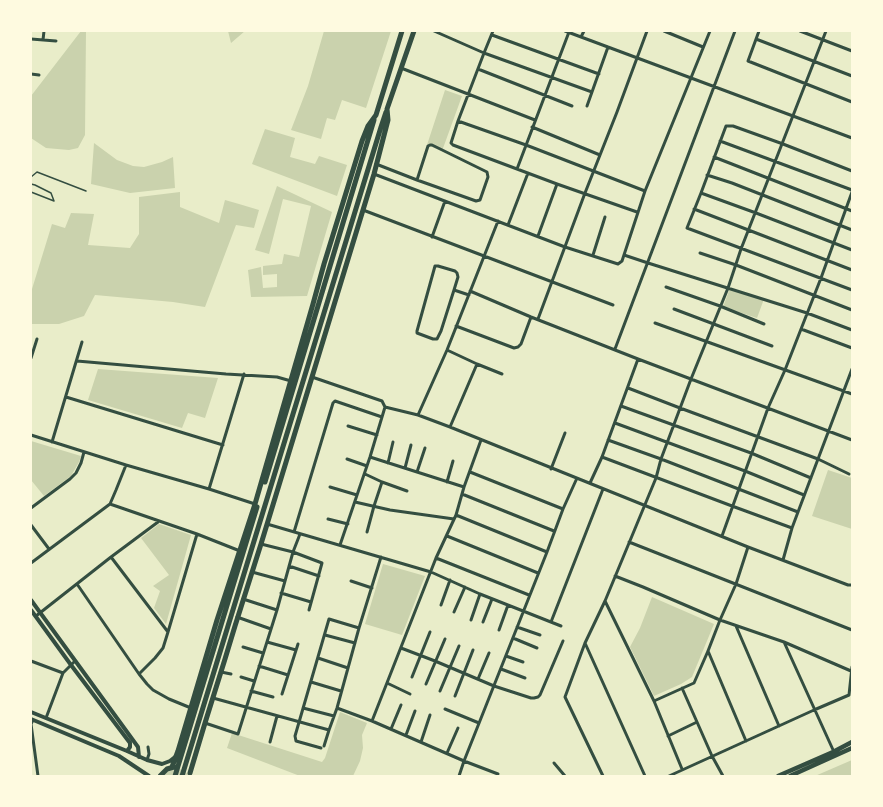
<!DOCTYPE html>
<html>
<head>
<meta charset="utf-8">
<style>
  body { margin:0 }
  #map { position:relative; width:883px; height:807px; overflow:hidden; background:#e9edc9; font-family:Barlow,sans-serif }
  canvas { display:block }
  .frame { position:absolute; inset:0; border:32px solid #fefae0; pointer-events:none }
</style>
</head>
<body>
<div id="map">
<canvas width="883" height="807"></canvas>
<div class="frame"></div>
</div>
<script>
const g = document.querySelector('canvas').getContext('2d');
g.lineJoin = 'round';
function paint(path, color) { g.fillStyle = color; g.fill(path, 'evenodd'); }
const toPath = rows => new Path2D(rows.map(r => 'M' + r).join(''));
function strokePath(path, color, width, dash) { g.strokeStyle = color; g.lineWidth = width; g.lineCap = dash ? 'butt' : 'round'; g.setLineDash(dash || []); g.stroke(path); }
paint(toPath([
  [81,31,86,31,85,135,78,148,69,150,46,148,31,138,31,96],
  [228,31,245,31,231,43],
  [324,31,391,31,366,108,342,100,335,120,327,118,321,139,291,130,308,86],
  [445,90,462,96,442,151,427,145],
  [265,129,295,138,290,157,315,164,319,156,347,165,337,196,252,164],
  [94,143,117,160,133,166,144,167,162,162,173,157,175,188,130,193,91,184],
  [277,186,332,212,307,296,251,297,248,270,261,267,263,288,277,287,277,274,263,275,263,266,282,264,284,254,299,257,311,206,283,199,269,254,255,250],
  [180,192,180,207,219,223,225,200,239,204,259,210,254,228,236,225,205,307,173,302,95,295,84,316,59,324,31,324,31,301,32,289,52,224,65,228,71,213,94,214,88,245,130,248,139,234,139,197],
  [730,288,764,299,757,318,723,307],
  [98,369,218,378,205,418,188,413,182,428,88,400],
  [31,441,81,456,79,462,71,476,44,496,31,480],
  [828,470,852,478,852,529,812,516],
  [159,524,191,535,166,624,154,608,160,591,153,586,169,575,141,538],
  [383,564,425,576,402,635,365,624],
  [652,597,714,624,692,677,681,684,654,696,630,647,640,628],
  [340,712,367,723,362,735,363,748,360,761,353,776,300,776,227,748,232,733,322,762,325,758],
  [852,760,852,776,815,776],
  [173,769,178,769,183,770,190,776,163,776,168,771]
]), '#cad2ad');
strokePath(toPath([
  [31,177,37,172,86,191],
  [31,184,35,185,51,193,54,201,31,192]
]), '#344e41', 1.5);
strokePath(toPath([
  [434,31,484,53,592,92],
  [493,31,484,53,458,121,451,143,453,145,557,184,637,212],
  [565,31,852,138],
  [664,31,703,47],
  [759,31,748,61,852,102],
  [800,31,852,51],
  [492,35,599,74],
  [581,37,584,31],
  [31,39,56,41],
  [756,39,852,76],
  [43,40,44,31],
  [401,68,535,120],
  [478,69,572,106],
  [31,74,39,75],
  [587,106,608,47],
  [458,121,526,145,645,191],
  [532,127,600,155],
  [720,141,852,190],
  [714,157,852,211],
  [376,164,417,180,476,201,480,200,488,177,487,172,432,145,430,145,428,146,417,180],
  [517,169,569,32],
  [852,171,783,144,733,126,726,126,701,193,687,228,852,290],
  [374,174,565,247,618,264,622,261,645,191,710,31],
  [707,175,732,183,852,230],
  [701,193,756,213,852,250],
  [694,209,852,270],
  [363,210,613,305],
  [508,225,528,173],
  [538,236,557,184],
  [432,237,445,201],
  [700,253,736,265,852,310],
  [593,255,605,217],
  [624,255,648,263,807,313,852,330],
  [666,287,720,306,764,324],
  [454,290,458,277,457,273,455,271,438,266,435,266,417,331,417,333,433,339,437,339,441,331,454,290,469,295],
  [470,291,531,317,638,359,852,440],
  [674,309,772,346],
  [538,319,585,193,617,112,647,31],
  [655,323,852,394],
  [456,326,514,348,518,347,521,344,531,317],
  [801,329,852,348],
  [615,349,735,31],
  [447,350,477,364,502,374],
  [31,358,37,339],
  [77,361,226,374,277,377,291,381],
  [312,377,382,401,385,407,418,415,450,427,748,547,848,585,852,585],
  [628,388,680,408,818,459,849,474],
  [66,397,223,445],
  [621,406,751,453,811,478],
  [418,415,447,350,498,221],
  [615,423,745,471,804,495],
  [348,426,377,435],
  [450,427,477,364],
  [31,435,126,465,209,489,255,504],
  [608,440,661,459,798,512],
  [52,442,82,342],
  [370,457,464,487],
  [602,457,732,506,792,528],
  [347,459,367,466],
  [388,463,393,442],
  [405,468,411,445],
  [551,469,565,433],
  [417,472,425,448],
  [470,472,563,509],
  [365,474,382,482,374,506,367,532],
  [382,482,407,491],
  [447,482,453,461],
  [590,483,602,457,638,359],
  [330,487,357,495],
  [209,489,244,374],
  [462,494,554,531],
  [355,502,390,510,454,519],
  [110,504,197,534],
  [31,508,70,479,76,473,81,463,84,452],
  [456,515,547,552],
  [328,519,348,524],
  [267,524,431,572,480,594,561,626],
  [31,525,49,549],
  [294,532,333,403,335,401,382,417],
  [447,536,538,573],
  [722,536,768,408,785,370,821,278,852,192],
  [629,542,852,630],
  [261,544,293,552,322,563,309,610],
  [340,545,370,457,385,407],
  [111,557,168,632,197,534,240,551],
  [436,558,529,595],
  [783,560,792,528,798,512,852,369],
  [31,563,110,504,116,490,126,465],
  [289,566,319,576],
  [252,572,285,581],
  [615,576,643,587,720,620,784,642,851,671],
  [351,581,372,588],
  [77,584,139,674,147,684,153,690,169,699,191,708],
  [281,593,311,602],
  [243,599,277,610],
  [605,601,654,701,682,769],
  [441,605,450,580],
  [454,612,465,587],
  [36,616,111,557,158,522],
  [237,617,271,629],
  [471,620,480,594],
  [483,622,492,599],
  [551,622,603,489],
  [736,626,779,726],
  [517,627,540,635],
  [499,630,508,605],
  [325,635,355,643],
  [513,638,537,648],
  [267,642,296,650],
  [784,642,834,752],
  [585,643,645,776],
  [243,647,263,653],
  [401,648,435,661,494,686,531,698,534,698,538,697,540,695,563,641],
  [708,651,746,741],
  [506,656,523,662],
  [318,658,348,668],
  [31,661,63,673,46,718],
  [259,666,288,675],
  [501,669,525,678],
  [221,672,231,674],
  [63,673,75,661],
  [139,674,155,658,163,648,168,632],
  [241,677,254,681],
  [412,677,430,632],
  [478,679,489,653],
  [311,682,341,691],
  [387,683,410,694],
  [426,684,445,639],
  [682,688,712,756,723,776],
  [251,691,273,697],
  [440,691,459,646],
  [282,694,298,644],
  [455,696,473,650],
  [213,698,329,730,337,708,359,628,381,557],
  [654,701,694,683,708,651,720,620,736,584,748,547],
  [303,708,334,716],
  [337,708,372,721,464,761,498,774],
  [445,709,479,723],
  [33,720,31,724,38,776],
  [372,721,436,558,456,515,464,487,481,440],
  [205,723,238,734,277,610,293,552,300,534],
  [391,729,401,705],
  [406,735,415,711],
  [668,736,697,722],
  [270,742,277,716],
  [421,742,430,715],
  [324,746,329,730],
  [321,748,296,741,295,736,329,619,359,628],
  [447,753,458,728],
  [147,760,149,754,148,747],
  [554,763,565,776],
  [459,776,464,761,547,552,563,509,577,478],
  [603,776,565,697,585,643,605,601,656,478,661,459,691,379,728,288,741,249,826,31],
  [669,776,814,710,849,695,852,667]
]), '#344e41', 3);
strokePath(toPath([
  [31,600,138,747,139,757],
  [31,610,71,665,130,743,130,747,127,751],
  [31,712,127,751,147,760,162,764,170,761,175,757],
  [31,719,119,756,149,776]
]), '#344e41', 4);
strokePath(toPath([
  [778,776,833,752,852,742],
  [790,776,852,748]
]), '#344e41', 4.5);
strokePath(toPath([
  [265,482,374,120],
  [172,767,178,751,217,620,255,504,313,304,324,264,362,141,368,126,376,115,402,31],
  [190,773,205,723,225,659,235,626,261,544,374,174,388,120,387,109,414,31],
  [160,776,167,769,174,767],
  [175,776,257,507],
  [182,776,381,127,386,112]
]), '#344e41', 5);
</script>
</body>
</html>
